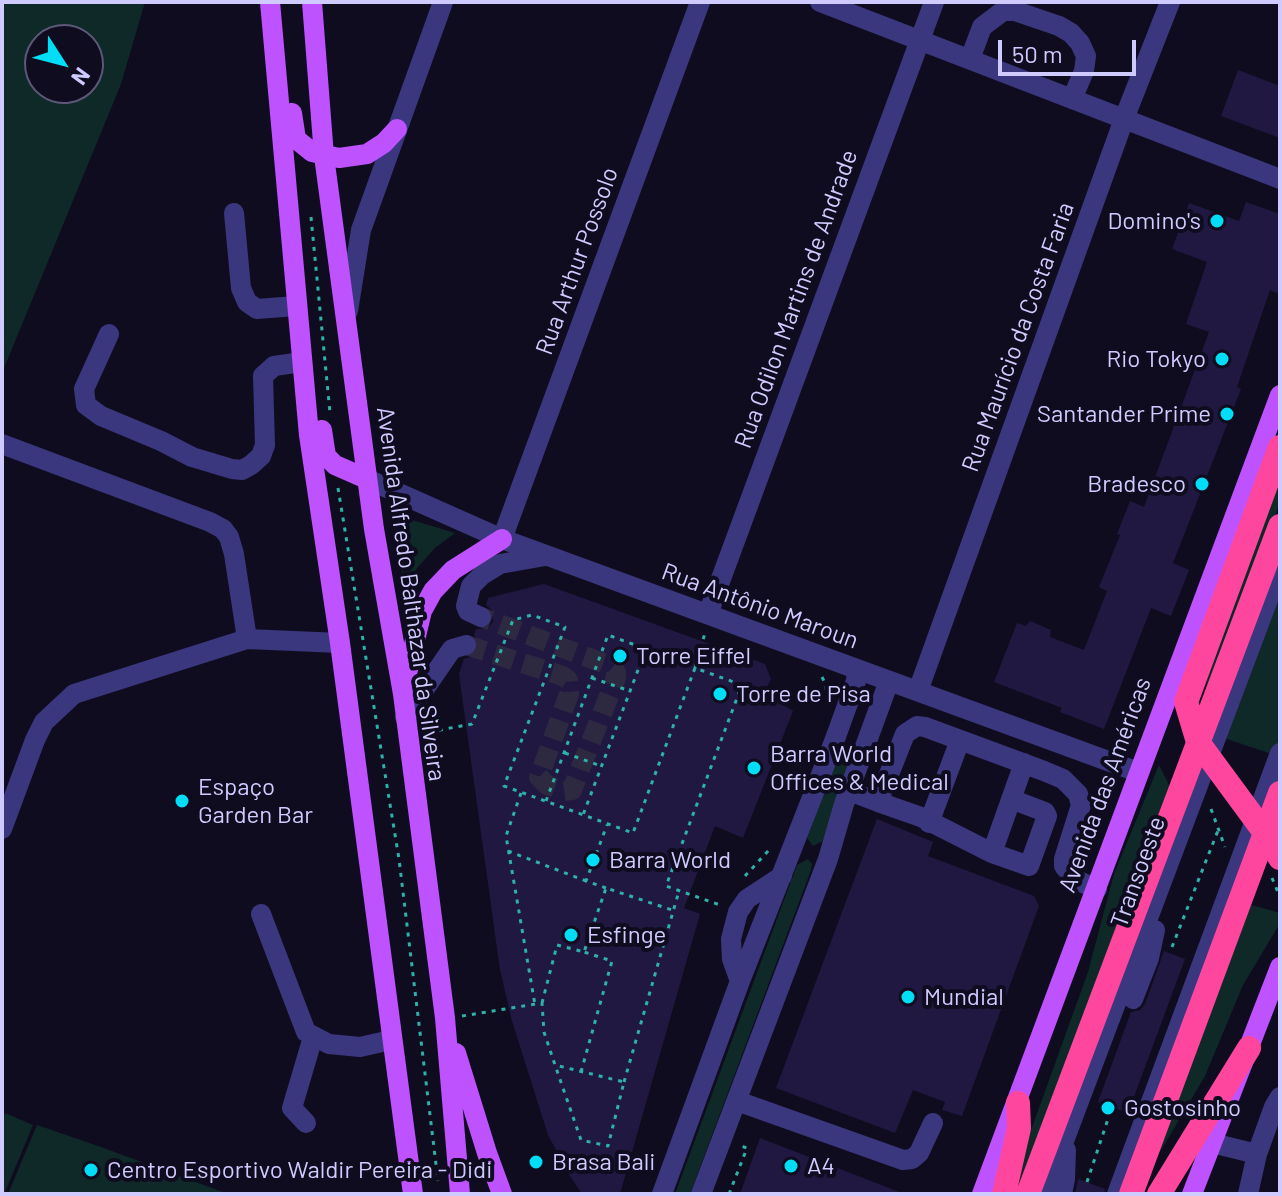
<!DOCTYPE html>
<html>
<head>
<meta charset="utf-8">
<style>
  body { margin:0 }
  #map { position:relative; width:1282px; height:1196px; overflow:hidden; background:#100c1f; font-family:Barlow,sans-serif }
  canvas { display:block }
  .frame { position:absolute; inset:0; border:4px solid #d0cbff; pointer-events:none }
  .north { position:absolute; left:24px; top:24px; width:80px; height:80px; box-sizing:border-box; background:#100c1f; border:2px solid #5d5879; border-radius:50%; rotate:126deg; font-size:22px; font-weight:700; line-height:32px; text-align:center; color:#d0cbff }
  .north::after { content:''; display:block; margin:auto; width:28px; height:36px; background:#00ddf6; clip-path:polygon(50% 0,100% 100%,50% 72%,0 100%) }
  .scale { position:absolute; left:998px; top:40px; width:138px; height:36px; box-sizing:border-box; border:4px solid #d0cbff; border-top:0; padding-left:10px; font-size:24px; line-height:28px; white-space:nowrap; color:#d0cbff; -webkit-text-stroke:6px #100c1f; paint-order:stroke }
</style>
</head>
<body>
<div id="map">
<canvas width="1282" height="1196"></canvas>
<div class="frame"></div>
<div class="north">N</div>
<div class="scale">50 m</div>
</div>
<script>
const g = document.querySelector('canvas').getContext('2d');
g.lineJoin = 'round';
function paint(path, color) { g.fillStyle = color; g.fill(path, 'evenodd'); }
const toPath = rows => new Path2D(rows.map(r => 'M' + r).join(''));
function strokePath(path, color, width, dash) { g.strokeStyle = color; g.lineWidth = width; g.lineCap = dash ? 'butt' : 'round'; g.setLineDash(dash || []); g.stroke(path); }
function label(font, color, halo, rows, align = 'center') {
  g.font = font + ' Barlow,sans-serif'; g.lineWidth = 8; g.setLineDash([]); g.textBaseline = 'middle'; g.strokeStyle = halo; g.fillStyle = color; for (const [text, x, y, turn = 0] of rows) {
    g.save(); g.translate(x, y); g.rotate((+turn || 0) * Math.PI / 180); g.textAlign = isNaN(turn) ? turn : align; if (halo) g.strokeText(text, 0, 0); g.fillText(text, 0, 0); g.restore();
  }
}
paint(toPath([
  [2,2,145,2,121,84,2,373],
  [40,40,88,40,88,88,40,88],
  [1280,465,1280,502,1207,698,1206,667],
  [392,514,455,533,435,548,417,568,405,594],
  [1280,590,1280,741,1275,755,1224,738],
  [841,749,846,748,853,753,823,841,813,846,807,838],
  [1159,765,1172,791,1019,1184,1025,1147,1088,972,1114,874],
  [808,859,812,864,811,870,690,1194,675,1194,797,865],
  [1251,905,1280,913,1280,923,1243,985,1205,1076,1144,1179,1199,1028],
  [5,1113,33,1125,5,1192,2,1191,2,1120],
  [37,1125,101,1147,228,1194,8,1194]
]), '#0f2928');
paint(toPath([
  [1238,70,1280,86,1280,138,1221,116],
  [1246,202,1280,214,1280,284,1277,293,1270,290,1237,387,1241,389,1173,563,1189,570,1171,616,1151,608,1104,729,1060,712,1062,708,994,682,1017,623,1026,626,1030,621,1051,630,1050,637,1084,650,1107,591,1099,587,1120,535,1117,534,1130,501,1144,507,1209,332,1186,324,1207,262,1172,249,1189,203,1239,221],
  [544,584,765,664,771,679,767,688,787,696,783,705,793,711,743,838,715,826,684,908,700,914,620,1194,582,1194,570,1176,548,1135,512,1021,500,970,459,674,464,659,475,655,478,649,478,641,474,635,476,629,488,628,493,622,492,610,486,605,488,598],
  [877,819,933,842,928,856,1034,896,1039,906,962,1116,942,1110,945,1102,913,1090,895,1133,776,1088],
  [1164,951,1185,959,1128,1113,1098,1102,1131,1012,1140,1010,1145,1004],
  [760,1138,902,1193,902,1194,740,1194],
  [1078,1179,1105,1189,1104,1194,1075,1194]
]), '#201840');
strokePath(toPath([
  [466,645,563,676,568,680,569,694,539,777,547,785,564,791,572,790,616,678,616,672,608,665,481,617]
]), '#2d2941', 20, [20, 10]);
strokePath(toPath([
  [311,217,330,413],
  [338,488,399,859,438,1181],
  [695,668,705,633],
  [822,677,826,685,827,700],
  [592,678,630,691],
  [437,706,440,730],
  [429,732,472,724,513,620,532,615,565,627,504,786,633,833,695,668,742,685,666,886,720,905],
  [565,753,601,766],
  [521,793,506,836,535,1005],
  [546,801,608,635,646,649,583,815],
  [1211,809,1225,847],
  [508,851,586,881],
  [745,876,770,849],
  [1272,878,1280,897],
  [606,888,586,881,607,825],
  [1172,947,1219,828],
  [542,1003,557,945,584,952,606,888,672,910],
  [462,1016,542,1003,544,1032,555,1065,581,1140,608,1146,624,1082,555,1065],
  [581,1072,612,961,584,952],
  [624,1082,679,891],
  [1087,1182,1112,1107],
  [729,1194,747,1148,741,1146]
]), '#2db1a9', 3, [4, 6]);
strokePath(toPath([
  [820,2,1280,179],
  [970,59,982,27,1003,11,1015,11,1059,26,1071,33,1080,43,1086,56,1084,71,1072,99],
  [234,213,241,288,247,302,257,309,296,306],
  [348,311,361,230,443,2],
  [109,334,84,389,86,405,101,416,161,441,192,457,232,469,242,470,251,465,261,456,265,445,263,376,274,366,302,362],
  [2,444,210,522,223,529,229,537,234,554,247,639],
  [367,479,502,539,1138,772],
  [502,539,700,2],
  [708,614,934,2],
  [481,617,468,611,466,606,471,586,482,575,500,564,545,556],
  [918,691,1124,119,1170,2],
  [405,717,452,649,466,645],
  [849,791,878,802,905,734,917,726,925,727,1044,771,1063,779,1078,794,1081,805,1064,859,1064,866,1076,880,1097,889],
  [878,802,921,817,992,853,1029,866,1047,816,1045,812,1011,799],
  [929,823,960,740],
  [2,829,35,740,44,722,74,694,247,639,340,643],
  [992,853,1024,763],
  [261,914,306,1032,329,1044,360,1047,391,1040],
  [740,981,732,959,731,939,738,912,747,899,782,876],
  [1133,999,1149,958,1155,930],
  [737,1101,903,1160,912,1159,919,1153,933,1123],
  [306,1123,292,1108,313,1037],
  [1212,1143,1257,1154],
  [662,1194,740,981,835,739,856,681,857,669],
  [701,1194,828,859,844,804,889,681],
  [1044,1194,1280,568],
  [1062,1194,1065,1179,1066,1150],
  [1117,1194,1280,753],
  [1248,1194,1257,1154,1274,1107,1280,1097]
]), '#3a377f', 20);
strokePath(toPath([
  [270,2,309,435,340,643,413,1194],
  [312,2,324,156,374,529,403,694,445,1018,460,1194],
  [292,113,296,139,312,152,339,158,367,154,384,143,397,129],
  [322,430,326,456,335,465,367,479],
  [405,682,422,611,433,591,453,570,502,539],
  [456,1053,487,1153,502,1194],
  [982,1194,1280,395],
  [1192,1194,1280,967]
]), '#be52ff', 20);
strokePath(toPath([
  [1280,447,1186,702,1198,742,1265,833,1280,858],
  [1004,1194,1019,1128,1018,1103],
  [1028,1194,1280,526],
  [1131,1194,1280,793],
  [1159,1194,1249,1048]
]), '#ff469e', 24);
for (const [x, y, r, color] of [
  [1217,221,8,"#00ddf6"],
  [1222,359,8,"#00ddf6"],
  [1227,414,8,"#00ddf6"],
  [1202,484,8,"#00ddf6"],
  [620,656,8,"#00ddf6"],
  [720,694,8,"#00ddf6"],
  [754,768,8,"#00ddf6"],
  [182,801,8,"#00ddf6"],
  [593,860,8,"#00ddf6"],
  [571,935,8,"#00ddf6"],
  [908,997,8,"#00ddf6"],
  [1108,1108,8,"#00ddf6"],
  [536,1162,8,"#00ddf6"],
  [791,1166,8,"#00ddf6"],
  [91,1170,8,"#00ddf6"]
]) { const dot = new Path2D(); dot.arc(x, y, r, 0, 2 * Math.PI); g.fillStyle = color; g.fill(dot); strokePath(dot, '#100c1f', 3); }
label('24px', '#d0cbff', '#100c1f', [
  ["Domino's",1201,221,"right"],
  ["Rio Tokyo",1206,359,"right"],
  ["Santander Prime",1211,414,"right"],
  ["Bradesco",1186,484,"right"],
  ["Torre Eiffel",636,656],
  ["Torre de Pisa",736,694],
  ["Barra World",770,754],
  ["Offices & Medical",770,782],
  ["Espaço",198,787],
  ["Garden Bar",198,815],
  ["Barra World",609,860],
  ["Esfinge",587,935],
  ["Mundial",924,997],
  ["Gostosinho",1124,1108],
  ["Brasa Bali",552,1162],
  ["A4",807,1166],
  ["Centro Esportivo Waldir Pereira - Didi",107,1170]
], 'left');
label('24px', '#d0cbff', '#100c1f', [
  ["Rua Arthur Possolo",577,261,-70],
  ["Rua Odilon Martins de Andrade",796,299,-70],
  ["Rua Maurício da Costa Faria",1018,337,-70],
  ["Avenida Alfredo Balthazar da Silveira",411,594,82],
  ["Rua Antônio Maroun",760,606,20],
  ["Avenida das Américas",1105,785,-70],
  ["Transoeste",1138,872,-70]
]);
</script>
</body>
</html>
